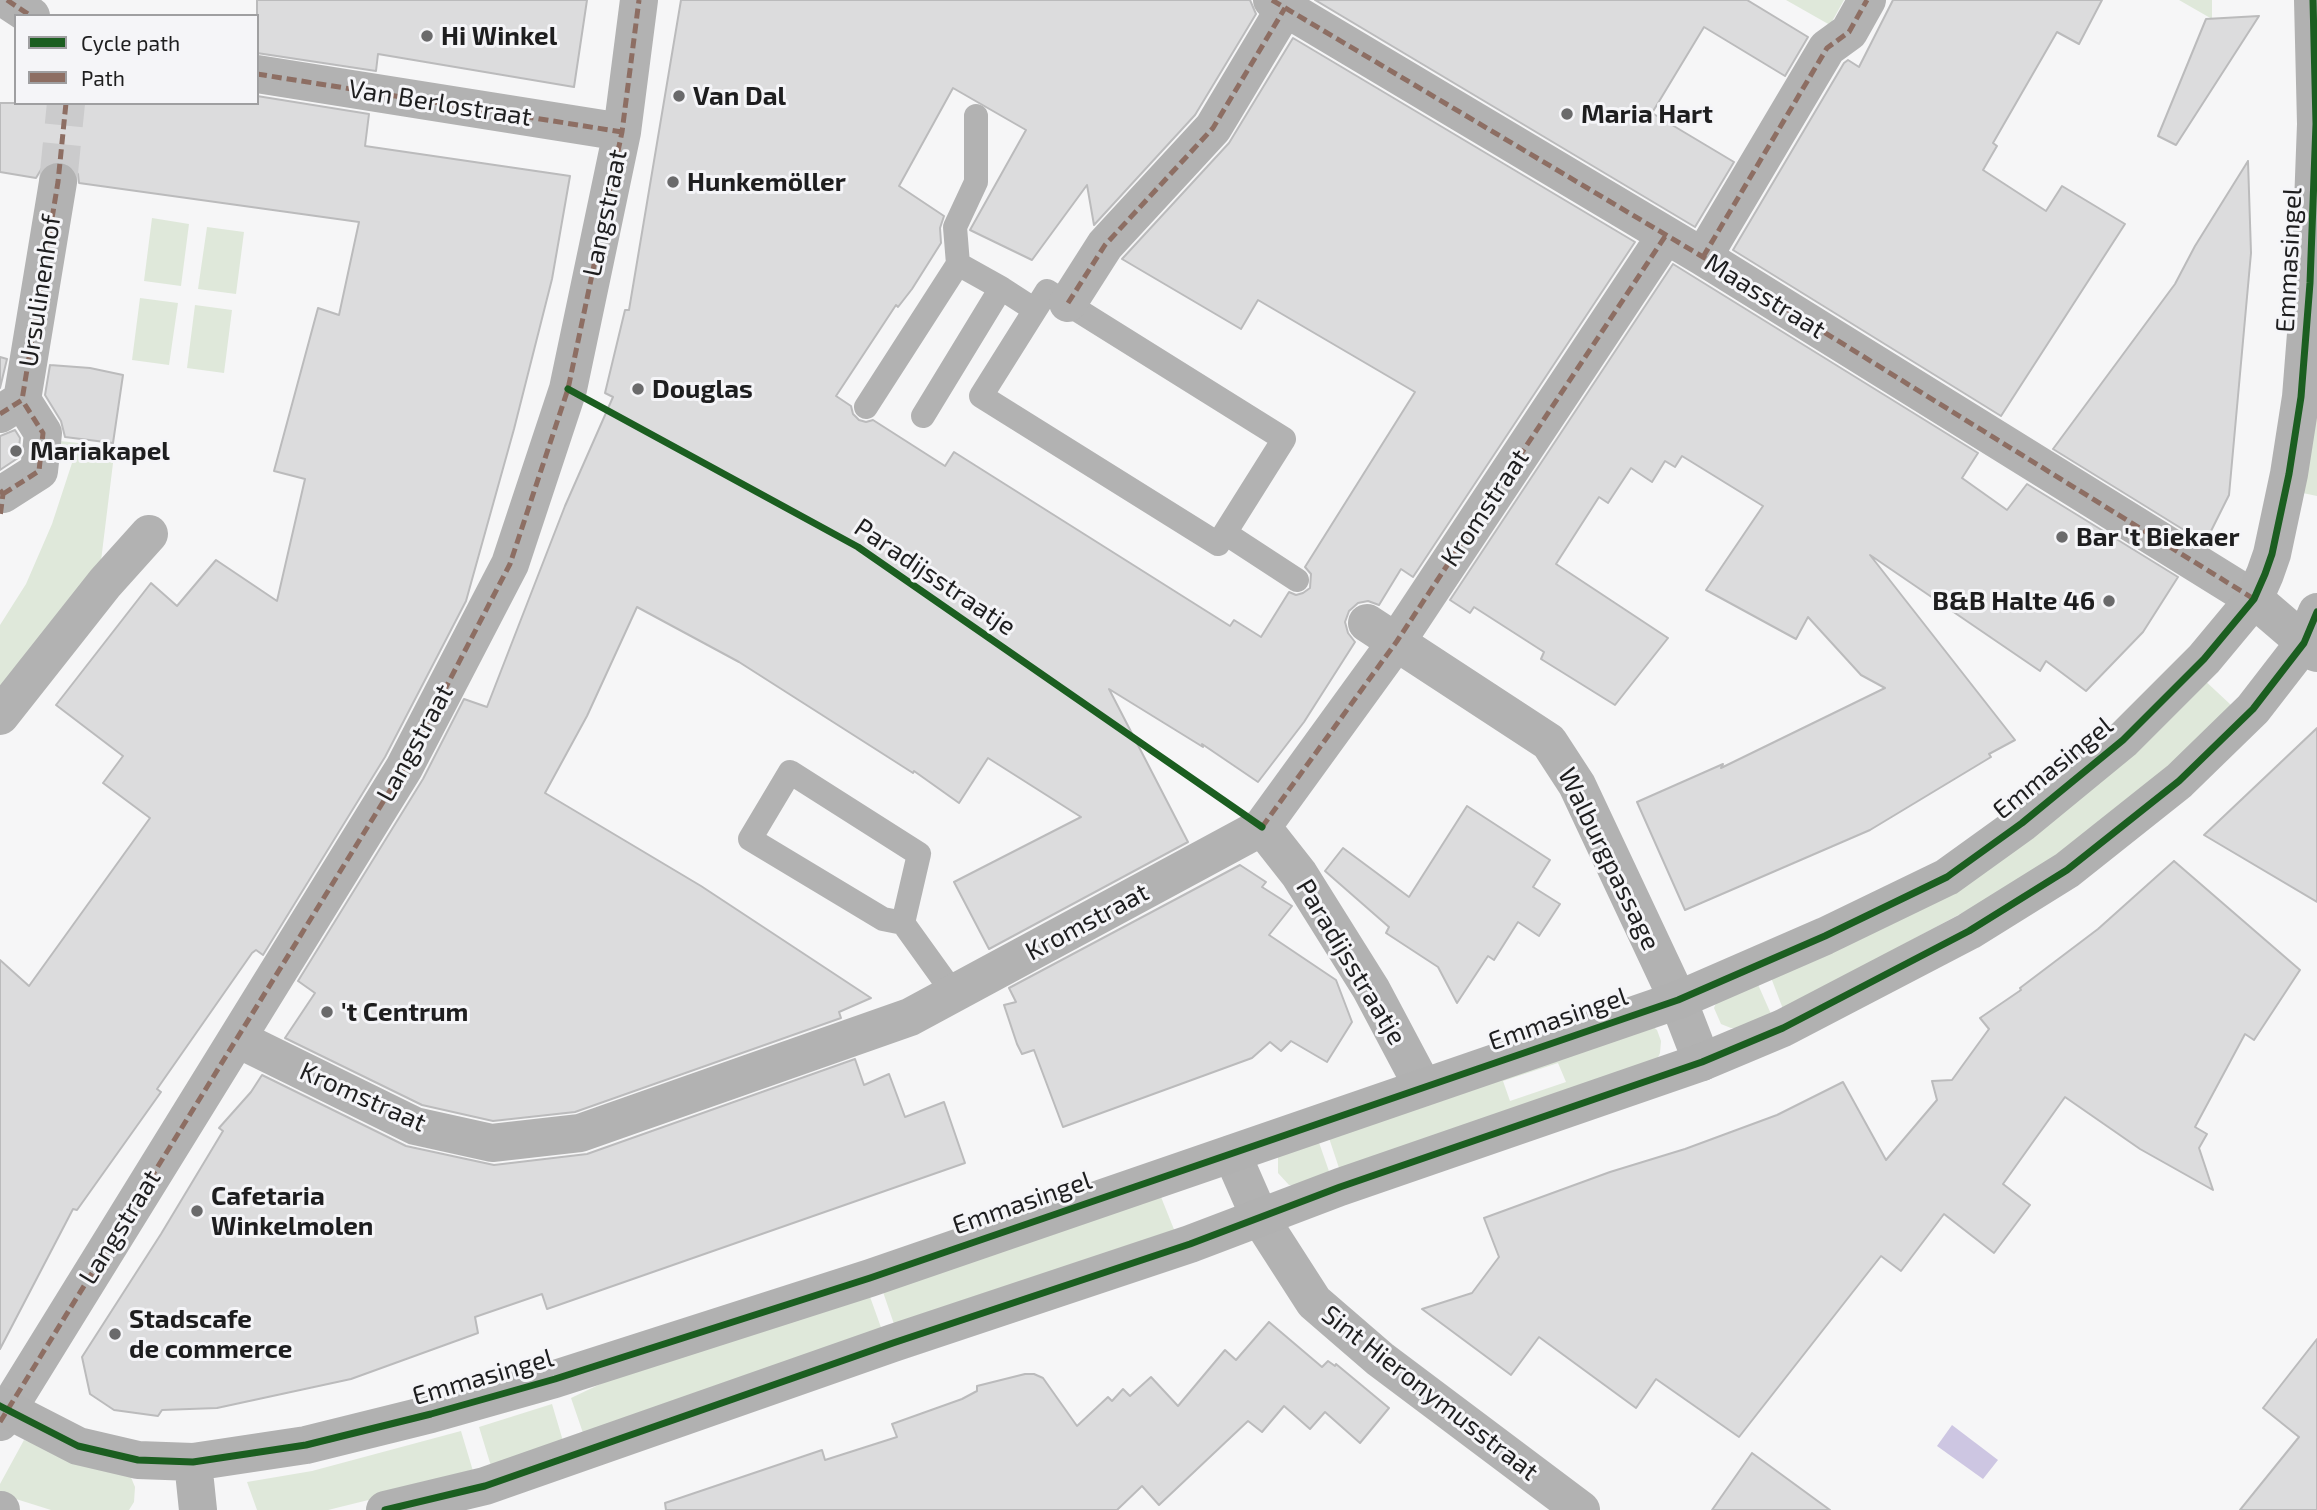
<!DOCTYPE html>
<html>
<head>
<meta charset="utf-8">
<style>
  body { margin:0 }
  #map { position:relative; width:2317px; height:1510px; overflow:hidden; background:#f6f6f7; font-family:"Exo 2",sans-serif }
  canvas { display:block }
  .legend { position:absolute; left:14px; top:14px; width:245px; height:91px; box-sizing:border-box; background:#f5f5f8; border:2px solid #9f9fa1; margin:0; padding:9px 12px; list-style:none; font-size:21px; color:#1e1e1f }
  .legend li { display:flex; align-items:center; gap:14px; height:35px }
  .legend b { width:35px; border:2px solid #9f9fa1 }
</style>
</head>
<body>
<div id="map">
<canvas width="2317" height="1510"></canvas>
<ul class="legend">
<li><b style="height:9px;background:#1b5e20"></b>Cycle path</li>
<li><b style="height:9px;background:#8d6e63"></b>Path</li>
</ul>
</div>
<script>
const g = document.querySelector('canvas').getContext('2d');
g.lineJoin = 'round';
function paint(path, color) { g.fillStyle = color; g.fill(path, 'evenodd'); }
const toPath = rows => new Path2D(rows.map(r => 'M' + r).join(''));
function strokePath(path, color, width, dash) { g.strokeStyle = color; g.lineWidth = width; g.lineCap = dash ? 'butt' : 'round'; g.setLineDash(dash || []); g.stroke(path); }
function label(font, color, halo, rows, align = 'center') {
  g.font = font + ' "Exo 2",sans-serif'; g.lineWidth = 6; g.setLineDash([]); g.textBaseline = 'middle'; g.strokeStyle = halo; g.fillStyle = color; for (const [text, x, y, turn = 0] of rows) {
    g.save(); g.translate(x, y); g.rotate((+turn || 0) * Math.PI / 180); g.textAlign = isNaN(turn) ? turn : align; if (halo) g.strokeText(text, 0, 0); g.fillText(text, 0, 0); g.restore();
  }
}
paint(toPath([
  [1786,0,1844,0,1830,25],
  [2179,0,2212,0,2212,19],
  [152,218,189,224,181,286,144,281],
  [207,227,244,232,236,294,198,289],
  [140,298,178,303,169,365,132,360],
  [195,305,232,310,224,373,187,368],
  [2317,336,2317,496,2298,492],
  [60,441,115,447,99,577,0,698,0,625,26,584,52,524,72,463,59,459],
  [2201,677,2231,705,2194,744,2046,868,1783,1009,1770,975,1813,956],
  [1756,980,1771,1014,1744,1028,1731,1028,1721,1024,1714,1008,1718,998],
  [1650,1024,1657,1030,1661,1041,1660,1053,1656,1062,1341,1174,1327,1132],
  [1558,1063,1566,1082,1510,1101,1503,1081],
  [1316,1134,1331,1177,1304,1186,1289,1185,1278,1173,1278,1155],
  [1159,1192,1175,1232,895,1327,882,1289],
  [869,1294,883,1333,583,1433,571,1398,634,1368],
  [552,1404,563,1441,491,1466,479,1427],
  [461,1431,473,1471,421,1487,328,1510,257,1510,247,1482,312,1471],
  [24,1440,130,1475,135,1487,134,1502,129,1510,51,1510,0,1494,0,1484]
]), '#dfe8da');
paint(toPath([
  [1952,1425,1998,1460,1983,1479,1937,1446]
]), '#cdc6e2');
const building = toPath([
  [257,0,587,0,574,87,378,54,376,71,257,53,257,0],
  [681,0,1250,0,1256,14,1195,115,1094,225,1087,185,1032,260,970,230,1026,130,953,88,899,186,944,216,940,228,941,243,912,289,898,307,896,305,836,396,851,406,853,414,859,420,866,422,873,420,945,466,954,452,1230,626,1234,620,1261,637,1289,592,1296,595,1303,593,1310,588,1311,574,1305,567,1415,392,1258,300,1241,329,1122,259,1229,143,1293,38,1635,242,1413,577,1401,569,1379,605,1368,601,1358,603,1349,611,1345,622,1348,633,1355,642,1304,722,1258,782,1202,744,1203,747,1109,689,1188,842,989,949,954,882,1081,817,988,758,959,803,914,771,913,773,739,662,637,607,587,716,545,793,701,886,871,998,839,1012,841,1018,575,1112,493,1121,422,1105,285,1038,315,993,298,981,423,779,464,699,487,707,565,506,613,397,605,393,625,310,629,310,681,0],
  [1315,0,1747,0,1808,37,1785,76,1704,27,1652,113,1734,162,1695,227,1315,0],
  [1893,0,2102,0,2079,44,2057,32,1993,143,1997,146,1983,170,2046,211,2062,186,2125,224,2001,416,1733,250,1844,63,1848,60,1859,67,1893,0],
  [2259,16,2176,145,2158,136,2206,19,2259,16],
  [257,96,369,114,365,146,570,176,552,279,514,429,466,601,385,757,263,955,256,950,252,953,157,1089,161,1092,77,1210,73,1209,0,1349,0,960,29,986,150,818,103,783,123,756,56,705,151,583,177,606,216,560,277,601,305,479,274,471,318,308,339,315,359,222,79,183,78,174,72,166,61,160,51,161,42,168,36,178,0,172,0,103,257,103,257,96],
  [2248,161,2251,253,2229,495,2205,543,2053,449,2175,284,2195,246,2248,161],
  [1673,264,1978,453,1962,478,2007,510,2027,484,2178,577,2143,632,2086,691,2046,661,2040,671,1870,555,2015,740,1989,754,1991,757,1870,830,1685,910,1637,802,1723,764,1721,768,1885,688,1861,675,1808,617,1796,639,1706,590,1763,506,1682,456,1675,467,1665,461,1652,482,1631,468,1608,503,1599,497,1556,564,1668,638,1615,705,1541,659,1544,652,1474,607,1470,613,1450,600,1673,264],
  [0,357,7,359,0,388,0,357],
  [50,365,90,368,123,375,113,443,65,437,61,421,45,395,50,365],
  [15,430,20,438,18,458,0,470,0,436,15,430],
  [2317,728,2317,902,2204,835,2317,728],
  [1467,806,1550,860,1533,887,1560,904,1539,936,1518,922,1494,960,1488,956,1457,1003,1438,967,1386,933,1389,927,1325,871,1343,848,1409,897,1467,806],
  [2174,861,2300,970,2254,1040,2245,1034,2195,1127,2207,1134,2199,1148,2213,1190,2140,1149,2065,1097,2003,1184,2030,1205,1994,1253,1944,1214,1901,1271,1881,1256,1739,1437,1656,1379,1636,1408,1539,1337,1511,1375,1422,1309,1472,1293,1499,1257,1484,1218,1610,1172,1685,1149,1777,1115,1843,1082,1886,1160,1937,1100,1932,1081,1952,1080,1989,1029,1980,1018,2021,990,2020,988,2098,929,2174,861],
  [1240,865,1266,882,1262,887,1292,906,1269,935,1336,980,1352,1022,1327,1062,1291,1041,1281,1051,1270,1042,1252,1058,1063,1127,1034,1050,1022,1054,1017,1044,1004,1005,1016,1002,1009,988,1240,865],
  [855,1059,864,1085,889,1074,905,1117,944,1102,965,1163,547,1309,542,1294,475,1317,478,1333,351,1379,217,1408,162,1410,158,1416,114,1410,90,1394,82,1357,161,1234,223,1131,219,1128,251,1092,262,1075,406,1146,494,1165,587,1154,855,1059],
  [1269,1322,1322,1367,1328,1361,1335,1366,1336,1364,1389,1408,1360,1443,1325,1412,1310,1429,1284,1406,1262,1432,1248,1421,1159,1505,1142,1486,1117,1510,666,1510,665,1503,822,1450,825,1460,897,1437,892,1424,962,1399,977,1391,977,1386,1025,1374,1034,1374,1043,1378,1077,1426,1108,1397,1112,1401,1123,1389,1130,1396,1151,1377,1178,1406,1225,1350,1236,1360,1269,1322],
  [2317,1339,2317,1510,2240,1510,2299,1437,2263,1408,2317,1339],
  [1752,1453,1830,1510,1712,1510,1752,1453]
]);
paint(building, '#dcdcdd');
strokePath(building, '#bbbbbc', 2);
strokePath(toPath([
  [58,182,66,103]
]), '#cbcbcc', 38, [38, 19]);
strokePath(toPath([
  [958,264,955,227,976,182,976,116],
  [1047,291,1284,439,1218,544,981,396,1047,291],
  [866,407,958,264,1001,288],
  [923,416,1001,288,1035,310],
  [1225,533,1297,580],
  [903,923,883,919,750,839,790,772,919,854,903,923,954,994]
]), '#b2b2b2', 24);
strokePath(toPath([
  [7,0,31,16],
  [1272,0,1703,257,2254,599],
  [257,74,622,132],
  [1703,257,1827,48,1849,32,1867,0],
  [1068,303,1105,245,1213,128,1285,8],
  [0,414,22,400,58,182],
  [3,494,39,471,43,433,22,400],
  [1367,623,1549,742,1577,785,1678,1000,1702,1062],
  [0,716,105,583,149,534],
  [1262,827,1299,874,1371,989,1423,1087],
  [238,1039,415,1126,492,1143,580,1133,910,1017,1262,827,1397,641,1666,235],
  [1232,1154,1260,1218,1314,1302,1380,1359,1581,1510],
  [0,1422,404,768,510,564,568,389,622,132,639,0]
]), '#b2b2b2', 38);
strokePath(toPath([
  [2254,599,2317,653],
  [0,1406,78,1446,138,1460,193,1462,306,1445,431,1414,555,1379,870,1278,1678,1000,1825,936,1947,877,2022,823,2123,740,2204,659,2254,599,2265,574,2272,554,2289,474,2301,397,2310,283,2316,124,2313,0],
  [193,1462,198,1510],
  [0,1510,1,1510],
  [385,1510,485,1486,893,1343,1190,1244,1340,1187,1702,1062,1783,1028,1969,931,2067,870,2179,781,2253,709,2304,643,2317,612]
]), '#b1b1b1', 38);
strokePath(toPath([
  [7,0,31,16],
  [1272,0,1703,257,2254,599],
  [257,74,622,132],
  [1703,257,1827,48,1849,32,1867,0],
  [1068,303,1105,245,1213,128,1285,8],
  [0,414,22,400,58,182,66,103],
  [0,490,3,494,0,517],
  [3,494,39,471,43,433,22,400],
  [1262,827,1397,641,1666,235],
  [0,1422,404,768,510,564,568,389,622,132,639,0]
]), '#8d6e63', 5, [10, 5]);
strokePath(toPath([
  [568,389,858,547,1262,827],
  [0,1406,78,1446,138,1460,193,1462,306,1445,431,1414,555,1379,870,1278,1678,1000,1825,936,1947,877,2022,823,2123,740,2204,659,2254,599,2265,574,2272,554,2289,474,2301,397,2310,283,2316,124,2313,0],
  [385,1510,485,1486,893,1343,1190,1244,1340,1187,1702,1062,1783,1028,1969,931,2067,870,2179,781,2253,709,2304,643,2317,612]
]), '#1b5e20', 7);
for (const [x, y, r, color] of [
  [427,36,7,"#6a6a6b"],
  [679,96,7,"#6a6a6b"],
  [1567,114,7,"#6a6a6b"],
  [673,182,7,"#6a6a6b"],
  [638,389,7,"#6a6a6b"],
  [16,451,7,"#6a6a6b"],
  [2062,537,7,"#6a6a6b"],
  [2109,601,7,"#6a6a6b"],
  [327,1012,7,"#6a6a6b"],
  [197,1211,7,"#6a6a6b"],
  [115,1334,7,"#6a6a6b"]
]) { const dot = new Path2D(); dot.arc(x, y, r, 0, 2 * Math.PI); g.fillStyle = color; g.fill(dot); strokePath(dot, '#f5f5f8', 2.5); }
label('bold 26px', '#1e1e1f', '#f5f5f8', [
  ["Hi Winkel",441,36],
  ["Van Dal",693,96],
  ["Maria Hart",1581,114],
  ["Hunkemöller",687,182],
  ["Douglas",652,389],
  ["Mariakapel",30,451],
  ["Bar 't Biekaer",2076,537],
  ["B&B Halte 46",2095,601,"right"],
  ["'t Centrum",341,1012],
  ["Cafetaria",211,1196],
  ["Winkelmolen",211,1226],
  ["Stadscafe",129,1319],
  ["de commerce",129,1349]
], 'left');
label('26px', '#1e1e1f', '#f5f5f8', [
  ["Van Berlostraat",440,103,9],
  ["Langstraat",605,213,-78],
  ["Emmasingel",2289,260,-87],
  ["Ursulinenhof",40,291,-81],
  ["Maasstraat",1765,296,32],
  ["Kromstraat",1485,508,-56],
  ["Paradijsstraatje",935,577,34],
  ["Langstraat",415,743,-61],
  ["Emmasingel",2053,768,-39],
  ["Walburgpassage",1609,859,64],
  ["Kromstraat",1087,922,-28],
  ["Paradijsstraatje",1351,962,59],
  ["Emmasingel",1558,1019,-19],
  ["Kromstraat",363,1097,24],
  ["Emmasingel",1022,1203,-19],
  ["Langstraat",120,1227,-58],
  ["Emmasingel",483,1377,-16],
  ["Sint Hieronymusstraat",1430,1393,38]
]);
</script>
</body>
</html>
